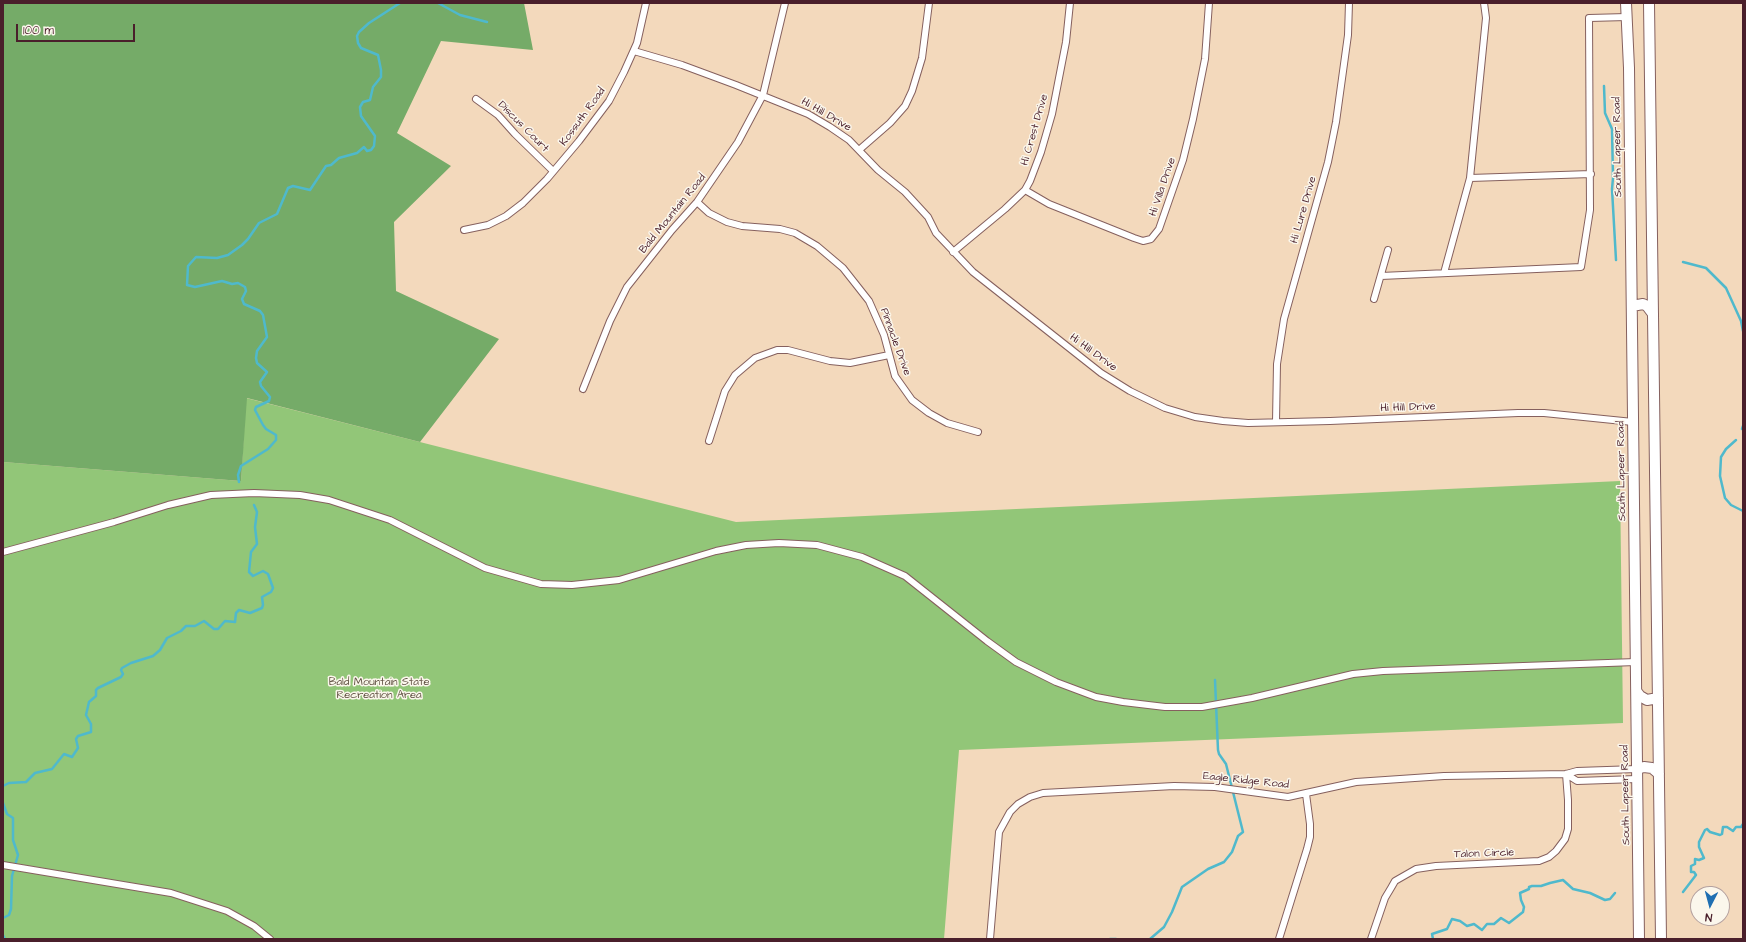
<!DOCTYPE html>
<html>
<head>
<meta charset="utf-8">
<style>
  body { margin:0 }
  #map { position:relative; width:1746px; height:942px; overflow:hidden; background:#f3d9bc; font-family:"Architects Daughter",sans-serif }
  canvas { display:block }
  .frame { position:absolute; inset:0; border:4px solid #4a1f2b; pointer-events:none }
  .north { position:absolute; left:1690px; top:886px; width:40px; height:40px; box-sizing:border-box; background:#fbf7ec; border:1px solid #b4a19f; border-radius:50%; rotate:186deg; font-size:11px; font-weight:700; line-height:16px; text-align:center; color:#4a1f2b }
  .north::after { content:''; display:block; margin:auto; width:14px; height:18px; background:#1f6fb2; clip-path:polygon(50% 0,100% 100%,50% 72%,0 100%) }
  .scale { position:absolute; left:16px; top:24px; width:119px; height:18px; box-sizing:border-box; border:2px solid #4a1f2b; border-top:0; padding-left:5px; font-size:12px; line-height:14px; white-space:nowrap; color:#4a1f2b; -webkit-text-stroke:3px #fbf7ec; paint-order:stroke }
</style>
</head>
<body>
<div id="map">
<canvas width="1746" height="942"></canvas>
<div class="frame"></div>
<div class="north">N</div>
<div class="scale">100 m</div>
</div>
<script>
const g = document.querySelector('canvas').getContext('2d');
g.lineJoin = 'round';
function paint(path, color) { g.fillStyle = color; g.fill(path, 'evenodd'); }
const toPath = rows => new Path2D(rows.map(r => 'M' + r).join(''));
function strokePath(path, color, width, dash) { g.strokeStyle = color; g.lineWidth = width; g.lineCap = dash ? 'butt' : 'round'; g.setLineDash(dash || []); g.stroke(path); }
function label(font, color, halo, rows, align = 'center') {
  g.font = font + ' "Architects Daughter",sans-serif'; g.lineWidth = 3; g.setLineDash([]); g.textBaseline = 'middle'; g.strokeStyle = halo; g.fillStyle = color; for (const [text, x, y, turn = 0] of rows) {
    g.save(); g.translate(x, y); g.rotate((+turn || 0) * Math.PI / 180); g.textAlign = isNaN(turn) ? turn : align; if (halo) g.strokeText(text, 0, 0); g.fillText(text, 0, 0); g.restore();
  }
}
paint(toPath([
  [246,398,736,522,1620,481,1623,723,959,750,944,939,3,939,3,462,241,481]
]), '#92c678');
paint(toPath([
  [3,3,524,3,533,50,441,41,397,133,451,166,394,222,396,291,499,339,420,442,247,398,241,481,3,462]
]), '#75ab68');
strokePath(toPath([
  [438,3,460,15,487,22],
  [1604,86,1605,113,1612,129,1613,178,1612,189,1616,260],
  [1683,262,1706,268,1726,288,1741,321,1743,331],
  [1742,429,1743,426],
  [1736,440,1726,449,1721,457,1720,476,1725,498,1731,505,1743,511],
  [239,482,238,475,241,466,268,449,276,440,276,435,266,429,263,425,255,410,256,407,269,401,270,397,261,386,260,382,267,372,257,363,256,358,257,351,267,337,263,315,260,311,244,304,242,299,246,291,245,287,238,283,232,284,222,281,195,287,187,285,188,266,196,257,217,258,228,255,242,245,248,239,259,223,277,214,288,188,293,186,310,190,326,166,331,165,339,158,357,153,364,147,367,151,371,150,374,146,375,136,361,116,360,107,363,102,370,100,373,87,381,77,381,70,378,55,361,48,358,43,357,36,359,32,369,23,400,3],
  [3,786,9,783,26,782,35,773,52,769,64,754,72,757,78,748,76,739,78,736,91,732,91,724,86,715,89,702,96,696,96,690,98,688,121,677,123,674,121,670,122,668,131,663,153,656,160,650,167,638,181,631,186,626,195,626,204,621,214,629,218,629,225,621,235,622,236,613,239,610,250,613,262,608,263,605,262,597,271,592,273,588,268,574,263,571,253,576,249,572,251,552,257,544,255,527,257,512,254,505],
  [3,803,7,814,13,818,13,840,18,855,12,876,11,909,9,915,3,918],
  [1683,892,1696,875,1694,872,1691,872,1691,866,1695,864,1695,859,1699,860,1704,858,1699,847,1699,842,1705,830,1707,829,1710,832,1720,835,1722,834,1723,827,1727,827,1733,831,1736,827,1741,827,1743,824],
  [3,935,5,939],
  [1110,939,1116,939],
  [1150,939,1164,927,1172,912,1182,887,1208,869,1224,862,1232,852,1238,836,1243,832,1226,764,1219,754,1218,750,1215,680],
  [1433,939,1432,934,1447,929,1452,919,1460,921,1467,926,1474,924,1482,930,1487,924,1494,924,1501,918,1509,923,1523,912,1524,907,1521,900,1520,893,1529,889,1529,887,1532,886,1541,886,1550,883,1563,880,1573,889,1590,893,1605,900,1610,899,1615,893]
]), '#4fb9cc', 2.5);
const minor = toPath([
  [634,51,682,65,736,85,808,114,830,127,849,140,878,170,905,192,928,217,936,233,973,272,1101,373,1130,391,1165,408,1195,417,1223,421,1248,423,1330,421,1518,413,1544,413,1633,422],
  [476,99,498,115,515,134,553,171],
  [859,150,890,123,905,106,912,91,922,58,929,3],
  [1470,178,1591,174],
  [1025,190,1049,204,1134,238,1143,241,1151,239,1159,229,1183,160,1193,119,1205,59,1209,3],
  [697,202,709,213,727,222,742,226,780,229,795,233,817,246,843,268,869,301,884,335,895,376,912,400,929,413,947,423,978,432],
  [464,230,488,225,506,216,523,203,547,179,579,141,609,101,624,72,637,43,646,3],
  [953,252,1005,209,1025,190,1030,181,1041,152,1052,114,1066,42,1070,3],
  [1444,273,1470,178,1486,18,1484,3],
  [1381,276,1581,267,1590,210,1589,18,1627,17],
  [1374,299,1388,250],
  [583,389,610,321,627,287,672,230,697,202,738,142,763,95,785,3],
  [1276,422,1277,364,1284,319,1328,162,1336,122,1348,35,1349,3],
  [709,441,725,391,735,375,755,358,777,350,788,350,830,361,850,363,889,355],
  [3,552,114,522,168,505,211,495,254,493,300,495,329,500,390,520,485,568,541,584,572,585,619,580,716,551,746,545,779,543,817,545,862,557,905,576,987,641,1016,662,1056,682,1096,697,1123,702,1165,707,1202,707,1252,698,1353,674,1383,671,1636,662],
  [1566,774,1577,781,1637,779],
  [3,865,171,893,227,911,254,926,270,939],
  [990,939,999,832,1010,812,1018,804,1030,797,1043,793,1174,786,1215,787,1288,797,1356,782,1444,776,1566,774,1577,771,1637,769],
  [1279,939,1307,849,1310,837,1310,824,1306,794],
  [1371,939,1385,898,1391,888,1395,881,1416,869,1436,866,1539,861,1549,857,1556,851,1565,839,1568,829,1568,800,1566,774]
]);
const primary = toPath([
  [1626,3,1629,68,1639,939],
  [1649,3,1661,939],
  [1632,306,1643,304,1647,306,1653,314],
  [1637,692,1640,696,1647,700,1658,698],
  [1637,769,1644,767,1652,768,1659,774]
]);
strokePath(minor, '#85605e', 8);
strokePath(primary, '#85605e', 12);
strokePath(minor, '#fff', 6);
strokePath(primary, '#fff', 10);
label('11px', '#4a1f2b', '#fbf7ec', [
  ["Hi Hill Drive",826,115,30],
  ["Kossuth Road",583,117,-54],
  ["Discus Court",523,127,45],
  ["Hi Crest Drive",1035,130,-74],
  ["South Lapeer Road",1618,147,-91],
  ["Hi Villa Drive",1163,187,-71],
  ["Hi Lure Drive",1304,210,-74],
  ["Bald Mountain Road",673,214,-51],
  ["Pinnacle Drive",895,342,70],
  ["Hi Hill Drive",1093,353,36],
  ["Hi Hill Drive",1408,408,-2],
  ["South Lapeer Road",1622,471,-91],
  ["Eagle Ridge Road",1246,781,6],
  ["South Lapeer Road",1626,795,-91],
  ["Talon Circle",1484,854,-2]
]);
label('11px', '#605142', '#fbf7ec', [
  ["Bald Mountain State",379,683],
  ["Recreation Area",379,696]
]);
</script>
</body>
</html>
